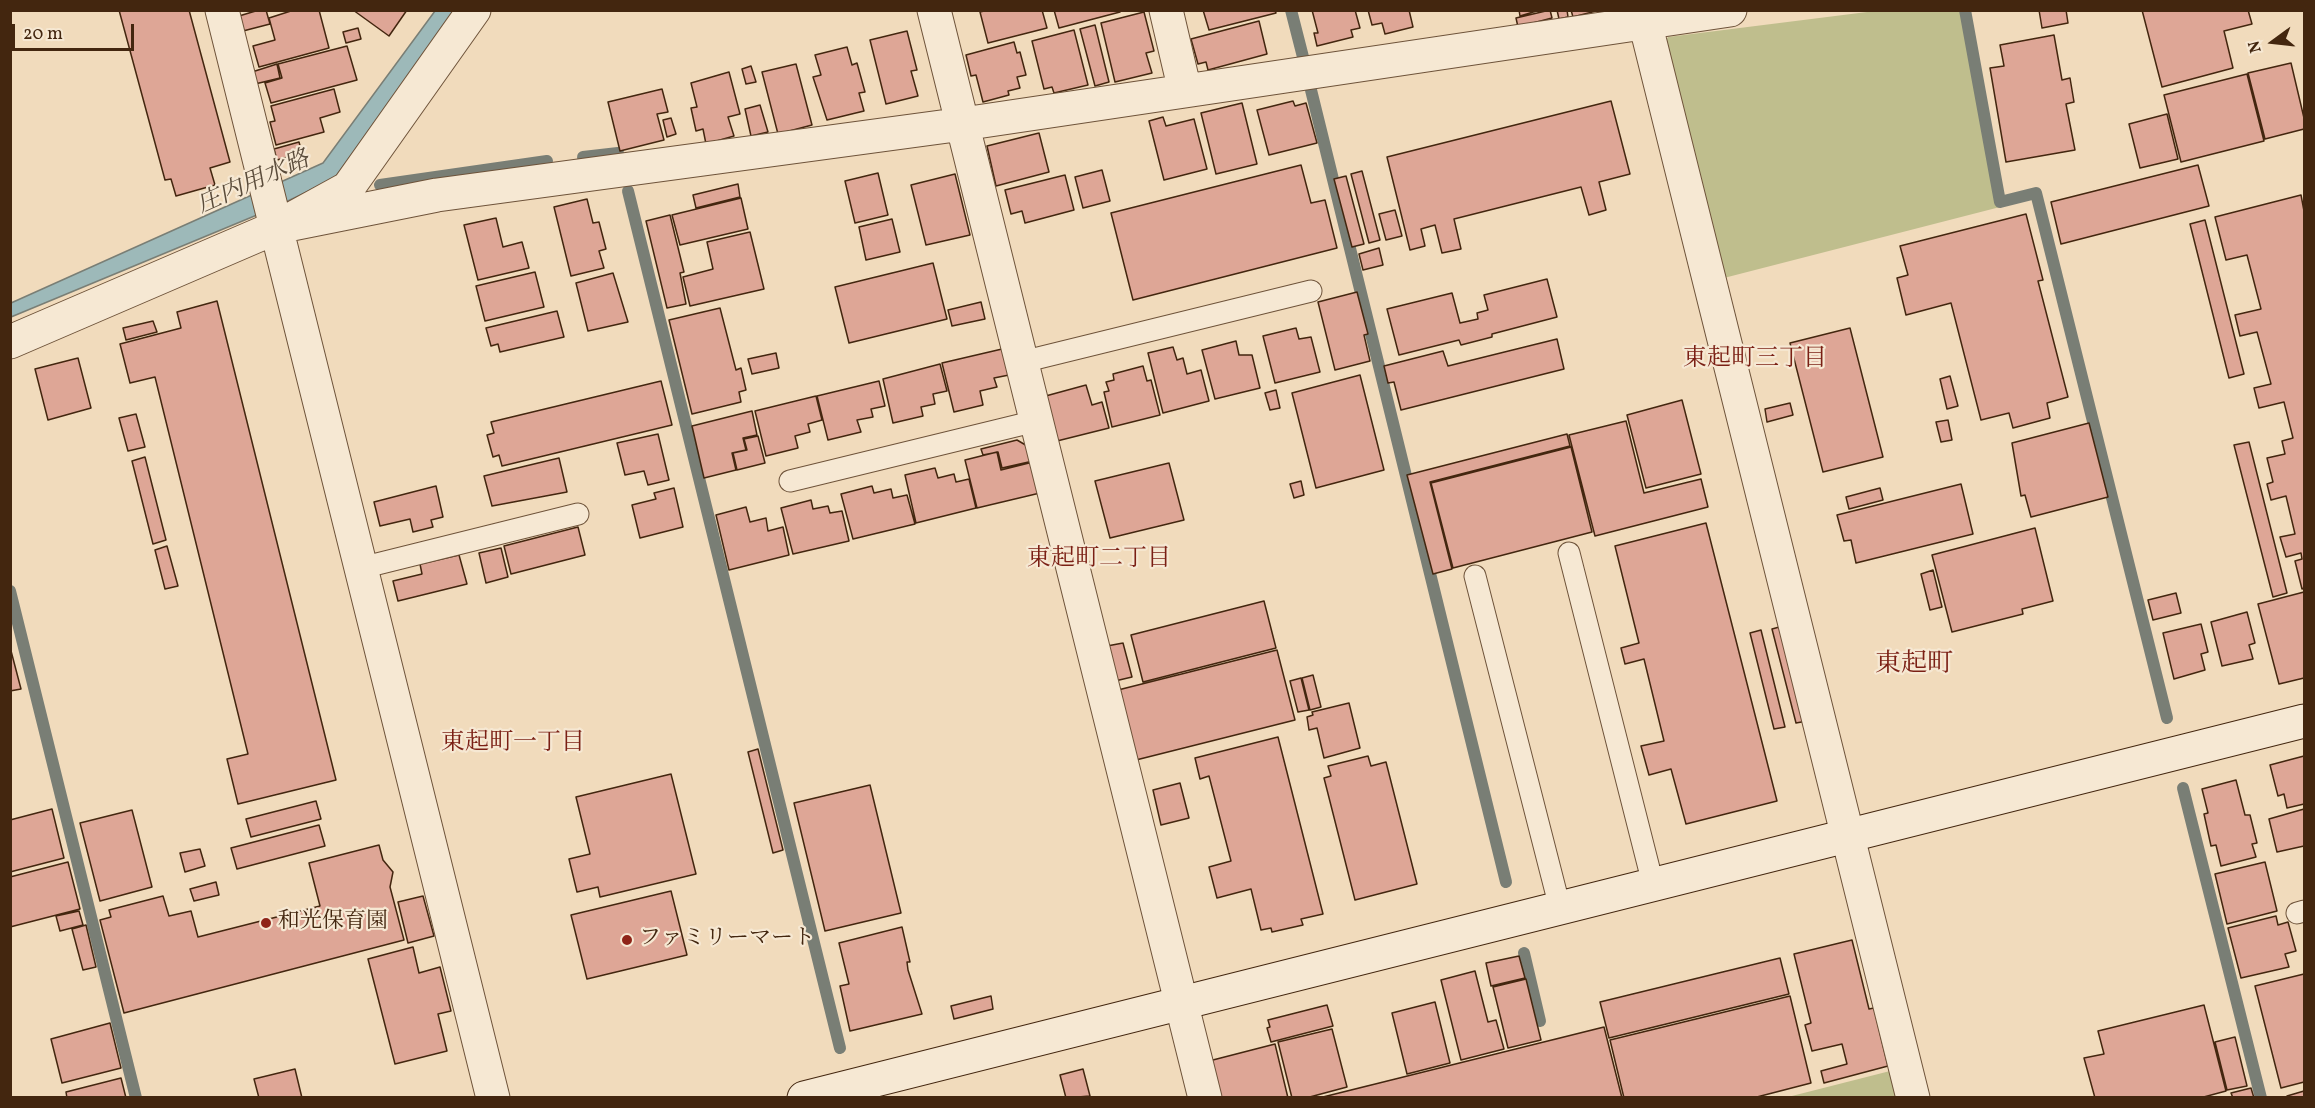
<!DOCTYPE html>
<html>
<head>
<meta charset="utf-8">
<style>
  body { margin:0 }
  #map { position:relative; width:2315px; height:1108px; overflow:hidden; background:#f1dbbc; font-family:Vollkorn,serif }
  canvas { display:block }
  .frame { position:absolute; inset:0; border:12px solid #43260f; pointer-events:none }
  .north { position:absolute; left:2243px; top:12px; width:60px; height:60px; -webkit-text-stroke:4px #f6e8d3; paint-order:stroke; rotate:255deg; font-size:16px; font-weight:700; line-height:24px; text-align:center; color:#43260f }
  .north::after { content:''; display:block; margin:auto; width:21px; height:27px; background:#43260f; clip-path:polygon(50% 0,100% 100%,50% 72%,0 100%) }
  .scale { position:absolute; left:12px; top:24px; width:122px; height:27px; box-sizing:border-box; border:3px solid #43260f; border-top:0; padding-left:8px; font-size:18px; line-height:21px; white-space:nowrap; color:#43260f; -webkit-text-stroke:4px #f6e8d3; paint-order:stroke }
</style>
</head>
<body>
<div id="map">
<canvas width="2315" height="1108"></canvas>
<div class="frame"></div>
<div class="north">N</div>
<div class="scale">20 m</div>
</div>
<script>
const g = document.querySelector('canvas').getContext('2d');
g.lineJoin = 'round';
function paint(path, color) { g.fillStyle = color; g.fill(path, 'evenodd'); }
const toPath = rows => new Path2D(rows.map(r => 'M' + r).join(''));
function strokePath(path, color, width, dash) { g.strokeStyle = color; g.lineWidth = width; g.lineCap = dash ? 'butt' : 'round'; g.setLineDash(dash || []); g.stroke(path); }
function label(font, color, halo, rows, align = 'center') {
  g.font = font + ' Vollkorn,"Noto Serif JP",serif'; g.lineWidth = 4.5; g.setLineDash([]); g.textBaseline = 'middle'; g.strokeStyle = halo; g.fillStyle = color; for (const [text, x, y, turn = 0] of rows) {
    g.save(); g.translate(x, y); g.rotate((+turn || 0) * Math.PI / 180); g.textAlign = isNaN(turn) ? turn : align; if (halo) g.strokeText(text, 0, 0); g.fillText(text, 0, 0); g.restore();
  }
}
paint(toPath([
  [1875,11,1963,11,2000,207,1720,279,1661,49,1668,37],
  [1894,1070,1901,1098,1784,1098]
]), '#bfbe8d');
const water = toPath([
  [435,11,455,11,334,179,269,210,11,317,11,303,323,163,435,11]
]);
paint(water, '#9db9b9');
strokePath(water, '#797e75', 1.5);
strokePath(toPath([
  [1291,10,1303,57],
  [1965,10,2000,202,2036,193,2167,718],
  [1311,90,1506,882],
  [583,157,618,153],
  [380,185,547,161],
  [628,191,840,1048],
  [10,591,136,1098],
  [2183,788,2261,1098],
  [1524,953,1540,1021]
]), '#797e75', 12);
const building = toPath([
  [119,10,189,10,230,162,210,168,215,185,176,196,171,179,165,180,119,10],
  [259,10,266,10,270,24,243,31,239,16,259,10],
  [294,10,319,10,329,48,259,67,253,46,275,40,269,18,294,10],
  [353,10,407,10,389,36,353,10],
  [988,10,1042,10,1047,28,988,43,980,12,988,10],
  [1054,10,1119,10,1120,12,1059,28,1054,10],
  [1203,10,1275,10,1276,13,1209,30,1203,10],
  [1312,10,1355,10,1360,28,1351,30,1353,37,1317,46,1314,33,1318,33,1312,10],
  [1368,10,1409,10,1413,27,1385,34,1382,23,1372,25,1368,10],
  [1519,10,1540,10,1520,16,1519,10],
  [1550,10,1552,18,1518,27,1516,18,1550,10],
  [1557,10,1567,10,1568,17,1559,19,1557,10],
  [1571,10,1600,10,1573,17,1571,10],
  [2039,10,2066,10,2068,23,2042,28,2039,10],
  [2142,10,2248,10,2252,24,2224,31,2233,68,2162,87,2142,10],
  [1144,12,1154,51,1146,53,1152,73,1115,82,1101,23,1144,12],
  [1259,21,1267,54,1208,70,1206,62,1198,64,1191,39,1259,21],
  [1095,25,1109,82,1095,86,1080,29,1095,25],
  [358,28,361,39,346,43,343,32,358,28],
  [1074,30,1088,85,1054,93,1052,87,1044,89,1032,41,1074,30],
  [907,31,917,70,911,71,918,96,886,104,870,40,907,31],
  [2054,35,2062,80,2070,78,2074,102,2066,104,2075,150,2006,162,1990,68,2004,66,2000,45,2054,35],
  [1014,42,1017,53,1020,52,1026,75,1017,77,1020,88,1008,91,1009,95,983,102,976,75,971,76,966,55,1014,42],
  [347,46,357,80,271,103,265,83,282,78,278,64,347,46],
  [847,47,852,65,857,63,865,92,859,93,864,111,827,120,813,77,821,75,815,55,847,47],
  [2291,63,2304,118,2304,129,2265,139,2248,73,2291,63],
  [277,64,280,78,255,84,252,72,277,64],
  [796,64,812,125,778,134,762,72,796,64],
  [751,66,756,82,746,84,742,69,751,66],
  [729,72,740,114,728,117,734,136,706,144,703,129,696,131,691,108,697,107,691,83,729,72],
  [2247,74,2264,141,2181,162,2164,95,2247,74],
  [334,89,340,112,320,118,324,132,276,145,270,122,275,121,271,106,334,89],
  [662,89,668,112,657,114,664,140,620,151,608,102,662,89],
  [1293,101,1295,106,1306,103,1317,143,1269,155,1257,110,1293,101],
  [1611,101,1630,174,1599,182,1606,210,1589,215,1581,187,1454,219,1461,249,1442,253,1435,225,1421,229,1425,246,1410,250,1387,157,1611,101],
  [1242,103,1257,164,1216,174,1201,113,1242,103],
  [760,105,768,132,751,136,745,109,760,105],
  [2167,114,2178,159,2140,168,2129,124,2167,114],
  [1163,117,1166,126,1194,119,1207,169,1164,180,1149,121,1163,117],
  [671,118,676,134,667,137,663,120,671,118],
  [1039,133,1049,172,996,186,987,146,1039,133],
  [299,142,302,153,277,160,274,149,299,142],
  [1301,165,1311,203,1325,200,1337,248,1133,300,1111,213,1301,165],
  [2198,165,2209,206,2061,244,2051,202,2198,165],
  [1102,170,1110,201,1083,208,1075,177,1102,170],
  [1362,171,1380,240,1369,243,1351,174,1362,171],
  [878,173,888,215,855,223,845,181,878,173],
  [955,174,970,235,926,245,911,185,955,174],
  [1065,175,1074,210,1025,223,1022,211,1011,214,1005,190,1065,175],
  [1346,176,1364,244,1352,247,1334,179,1346,176],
  [738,184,740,197,696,208,693,195,738,184],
  [2301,195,2304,211,2304,588,2302,589,2295,561,2302,559,2301,553,2286,557,2280,537,2295,534,2286,496,2271,500,2267,484,2273,482,2267,458,2285,454,2282,441,2293,438,2284,402,2259,408,2254,388,2271,384,2257,332,2240,336,2235,315,2261,309,2247,255,2226,260,2215,217,2301,195],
  [741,198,748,229,680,245,672,215,741,198],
  [587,199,593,223,599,222,606,249,599,251,604,268,571,276,554,207,587,199],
  [1395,210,1402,236,1386,240,1379,214,1395,210],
  [2026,214,2043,280,2038,281,2068,397,2047,403,2050,418,2013,428,2009,413,1981,420,1951,303,1906,315,1897,278,1908,275,1900,246,2026,214],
  [670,215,684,272,680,273,686,304,667,308,646,221,670,215],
  [496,218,503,247,522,242,529,268,478,280,464,225,496,218],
  [892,219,900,252,866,260,859,227,892,219],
  [2205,220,2244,374,2229,378,2190,224,2205,220],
  [750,232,764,289,690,306,683,277,713,269,707,242,750,232],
  [1379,248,1383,265,1363,270,1359,254,1379,248],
  [933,263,947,319,849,343,835,287,933,263],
  [535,272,544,307,485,321,476,286,535,272],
  [613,273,628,322,588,331,576,283,613,273],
  [1547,279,1557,317,1492,334,1492,337,1461,345,1459,340,1399,355,1387,309,1452,293,1460,323,1478,319,1477,313,1488,310,1484,295,1547,279],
  [1357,292,1368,334,1364,335,1370,361,1335,370,1318,302,1357,292],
  [217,301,336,780,238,804,227,759,248,754,155,377,130,383,120,344,181,328,177,312,217,301],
  [981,302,985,319,952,326,948,310,981,302],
  [720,308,736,370,741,368,746,390,739,392,741,402,692,414,669,320,720,308],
  [557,311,564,337,500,352,498,344,491,346,486,328,557,311],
  [153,321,157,332,126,340,123,328,153,321],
  [1296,328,1299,339,1311,337,1320,372,1275,383,1263,336,1296,328],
  [1850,328,1883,457,1823,472,1790,343,1850,328],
  [1557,339,1564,369,1401,410,1394,382,1388,383,1384,366,1443,351,1448,366,1557,339],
  [1236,341,1239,355,1252,355,1260,388,1215,399,1202,350,1236,341],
  [1173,347,1177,360,1183,358,1187,374,1201,370,1209,401,1163,413,1148,353,1173,347],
  [1002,349,1009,375,994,378,997,387,980,391,983,405,954,412,942,363,1002,349],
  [776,353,779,368,752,374,748,359,776,353],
  [78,358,91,408,48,420,35,369,78,358],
  [940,364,947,391,933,394,935,404,921,407,923,416,893,423,883,379,940,364],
  [1143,366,1147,381,1151,380,1160,415,1112,427,1104,392,1109,391,1106,382,1114,380,1113,374,1143,366],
  [1360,375,1384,470,1316,488,1292,393,1360,375],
  [1950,376,1958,406,1947,409,1940,379,1950,376],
  [661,381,672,425,502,466,499,455,493,457,487,435,494,433,491,422,661,381],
  [879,381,885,406,871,409,873,417,857,420,861,432,828,440,817,396,879,381],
  [1086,385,1092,405,1102,402,1109,428,1053,442,1042,397,1086,385],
  [1276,390,1280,408,1270,410,1265,393,1276,390],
  [816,396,822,420,808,424,810,432,795,436,798,448,766,456,755,411,816,396],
  [1682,400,1701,474,1646,488,1627,415,1682,400],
  [1790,403,1793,415,1767,422,1765,409,1790,403],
  [752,411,757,435,743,438,746,450,732,453,736,470,704,478,692,426,752,411],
  [136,414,145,447,128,451,119,418,136,414],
  [1948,420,1952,440,1941,442,1936,422,1948,420],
  [1626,421,1644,493,1701,479,1708,507,1595,536,1569,435,1626,421],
  [2089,423,2108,497,2031,517,2025,495,2021,496,2012,443,2089,423],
  [658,434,669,480,648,485,644,471,625,475,617,443,658,434],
  [1567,434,1570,446,1430,482,1452,569,1433,574,1407,475,1567,434],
  [758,436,765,463,737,470,733,453,747,450,744,439,758,436],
  [1017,440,1029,447,1033,461,1002,468,998,452,983,455,981,449,1017,440],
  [2249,442,2287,593,2273,597,2234,445,2249,442],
  [1571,447,1592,532,1453,568,1431,483,1571,447],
  [997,452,1001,470,1033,462,1040,493,977,508,965,460,997,452],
  [145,457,166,540,153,544,132,461,145,457],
  [559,458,567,492,492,506,484,476,559,458],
  [1169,463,1184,520,1110,538,1095,481,1169,463],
  [935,468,938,478,954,474,956,482,969,479,976,508,916,523,905,475,935,468],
  [1301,481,1304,495,1294,498,1290,484,1301,481],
  [1961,484,1973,534,1856,563,1851,540,1844,541,1837,515,1961,484],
  [436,486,443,517,431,520,433,527,413,532,410,519,380,526,374,502,436,486],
  [872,486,874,493,891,489,893,498,907,495,915,524,853,539,841,494,872,486],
  [674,488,683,527,640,538,632,505,656,499,654,493,674,488],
  [1880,488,1883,500,1849,509,1846,497,1880,488],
  [811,500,813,509,828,506,830,513,842,511,849,541,793,554,781,508,811,500],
  [746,507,750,522,766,518,768,531,783,527,789,555,729,570,716,515,746,507],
  [1706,523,1777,801,1686,824,1671,769,1649,775,1641,746,1664,741,1644,659,1625,664,1621,648,1639,643,1615,546,1706,523],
  [578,527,585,555,511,574,504,546,578,527],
  [2035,528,2053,601,2022,609,2023,614,1952,632,1932,555,2035,528],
  [167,546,178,586,165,589,155,550,167,546],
  [501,548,508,577,486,583,479,553,501,548],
  [459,555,467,584,398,601,393,581,422,574,420,564,459,555],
  [1933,570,1942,607,1930,610,1921,574,1933,570],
  [2304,592,2304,678,2279,684,2258,604,2304,592],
  [2176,593,2181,613,2153,620,2148,600,2176,593],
  [1264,601,1276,648,1143,682,1131,635,1264,601],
  [2247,612,2255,643,2249,645,2253,659,2222,666,2211,622,2247,612],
  [2201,624,2208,652,2201,654,2205,670,2174,679,2163,633,2201,624],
  [1783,626,1807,721,1796,723,1772,629,1783,626],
  [1761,630,1785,727,1774,729,1750,633,1761,630],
  [1123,643,1132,677,1115,681,1107,646,1123,643],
  [10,647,21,689,10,691,10,647],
  [1277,650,1295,720,1136,760,1118,690,1277,650],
  [1313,675,1321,707,1310,710,1302,678,1313,675],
  [1301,678,1309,710,1298,712,1290,681,1301,678],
  [1349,703,1360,748,1324,758,1317,728,1309,730,1307,717,1313,715,1312,712,1349,703],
  [1278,737,1323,914,1301,919,1303,925,1272,932,1271,928,1261,930,1251,889,1217,898,1209,867,1231,861,1209,776,1200,779,1195,758,1278,737],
  [758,749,783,850,773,853,748,752,758,749],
  [1368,756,1371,766,1386,762,1417,884,1355,900,1324,778,1331,776,1328,766,1368,756],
  [2304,756,2304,804,2287,808,2284,794,2278,796,2270,765,2304,756],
  [671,774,696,874,600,897,598,887,577,892,569,859,590,854,576,797,671,774],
  [2236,780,2245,815,2250,815,2257,843,2252,844,2256,857,2221,866,2216,845,2211,846,2204,814,2208,813,2202,789,2236,780],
  [1180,783,1189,818,1161,825,1153,790,1180,783],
  [870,785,901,913,825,931,794,803,870,785],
  [316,801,321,819,251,837,246,819,316,801],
  [52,809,64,858,10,872,10,820,52,809],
  [2304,809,2304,846,2277,852,2269,819,2304,809],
  [132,810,152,887,100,901,80,823,132,810],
  [319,825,325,846,237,869,231,848,319,825],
  [379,845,383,860,393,872,390,887,404,940,124,1013,100,920,111,917,109,910,163,896,169,916,191,911,198,937,320,906,309,863,379,845],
  [200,849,205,866,185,872,180,853,200,849],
  [68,862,80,909,10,927,10,877,68,862],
  [2265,862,2277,911,2227,924,2215,874,2265,862],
  [216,882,219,895,194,901,190,889,216,882],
  [671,891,687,955,587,979,571,915,671,891],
  [423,896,434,936,408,943,398,902,423,896],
  [79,911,83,925,60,931,56,916,79,911],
  [2276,916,2278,925,2288,922,2296,951,2285,954,2289,967,2241,978,2228,928,2276,916],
  [86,925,96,967,83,970,72,929,86,925],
  [902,927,910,962,907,962,908,970,922,1014,850,1031,840,986,849,984,839,943,902,927],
  [1852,940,1869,1009,1874,1008,1888,1066,1824,1083,1821,1071,1847,1064,1842,1044,1812,1051,1805,1025,1811,1023,1794,954,1852,940],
  [413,947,419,973,440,967,451,1011,438,1014,447,1051,395,1064,368,959,413,947],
  [1519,956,1525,978,1491,986,1486,963,1519,956],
  [1780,958,1789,994,1609,1038,1600,1002,1780,958],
  [1475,971,1488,1022,1496,1020,1504,1049,1461,1060,1441,980,1475,971],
  [2304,974,2304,1082,2281,1088,2255,986,2304,974],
  [1526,979,1541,1040,1508,1048,1493,987,1526,979],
  [991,996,993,1009,954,1019,951,1006,991,996],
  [1790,996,1811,1083,1753,1098,1624,1098,1610,1040,1790,996],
  [1435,1002,1450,1063,1407,1074,1392,1013,1435,1002],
  [1327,1005,1333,1026,1271,1042,1267,1028,1270,1027,1268,1020,1327,1005],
  [2204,1005,2226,1091,2200,1098,2095,1098,2084,1058,2104,1054,2098,1031,2204,1005],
  [110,1023,121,1068,62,1083,51,1039,110,1023],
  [1604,1027,1622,1098,1319,1098,1604,1027],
  [1332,1029,1347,1087,1306,1098,1292,1098,1278,1042,1332,1029],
  [2235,1037,2247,1086,2227,1090,2215,1042,2235,1037],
  [1275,1044,1288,1098,1219,1098,1209,1061,1275,1044],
  [295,1069,302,1098,259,1098,254,1079,295,1069],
  [1083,1069,1090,1096,1066,1098,1060,1075,1083,1069],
  [121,1078,126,1098,67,1098,66,1092,121,1078],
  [2251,1088,2254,1098,2233,1098,2231,1093,2251,1088],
  [2304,1091,2304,1098,2287,1098,2287,1096,2304,1091]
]);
paint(building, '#dea696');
strokePath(building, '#43260f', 1.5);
const lane = toPath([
  [1022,362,1311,291],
  [790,481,1036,421],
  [1569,553,1653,884],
  [361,568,578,514],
  [1475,576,1560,908],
  [2297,913,2304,911]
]);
const street = toPath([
  [222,10,493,1098],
  [934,10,1205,1098],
  [1166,10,1185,91],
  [1642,10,1913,1098],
  [277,227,437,195,963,124,1730,10],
  [10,342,277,227,348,188,474,10]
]);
const secondary = toPath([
  [804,1098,2304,721]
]);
strokePath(lane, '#6e533a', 23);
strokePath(street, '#6e533a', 35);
strokePath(secondary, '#43260f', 35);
strokePath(lane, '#f6e8d3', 21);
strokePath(street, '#f6e8d3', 33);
strokePath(secondary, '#f6e8d3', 33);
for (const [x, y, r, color] of [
  [266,923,6,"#8f2418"],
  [627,940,6,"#8f2418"]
]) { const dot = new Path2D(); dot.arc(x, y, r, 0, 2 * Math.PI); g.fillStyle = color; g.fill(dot); strokePath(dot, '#f6e8d3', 2); }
label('22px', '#43260f', '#f6e8d3', [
  ["和光保育園",278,923],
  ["ファミリーマート",639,940]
], 'left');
label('italic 24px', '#5a4b3a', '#f6e8d3', [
  ["庄内用水路",254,184,-24]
]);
label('24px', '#7a1f14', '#f6e8d3', [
  ["東起町三丁目",1755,361],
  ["東起町二丁目",1099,561],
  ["東起町一丁目",513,745]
]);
label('26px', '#7a1f14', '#f6e8d3', [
  ["東起町",1914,666]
]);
</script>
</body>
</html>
